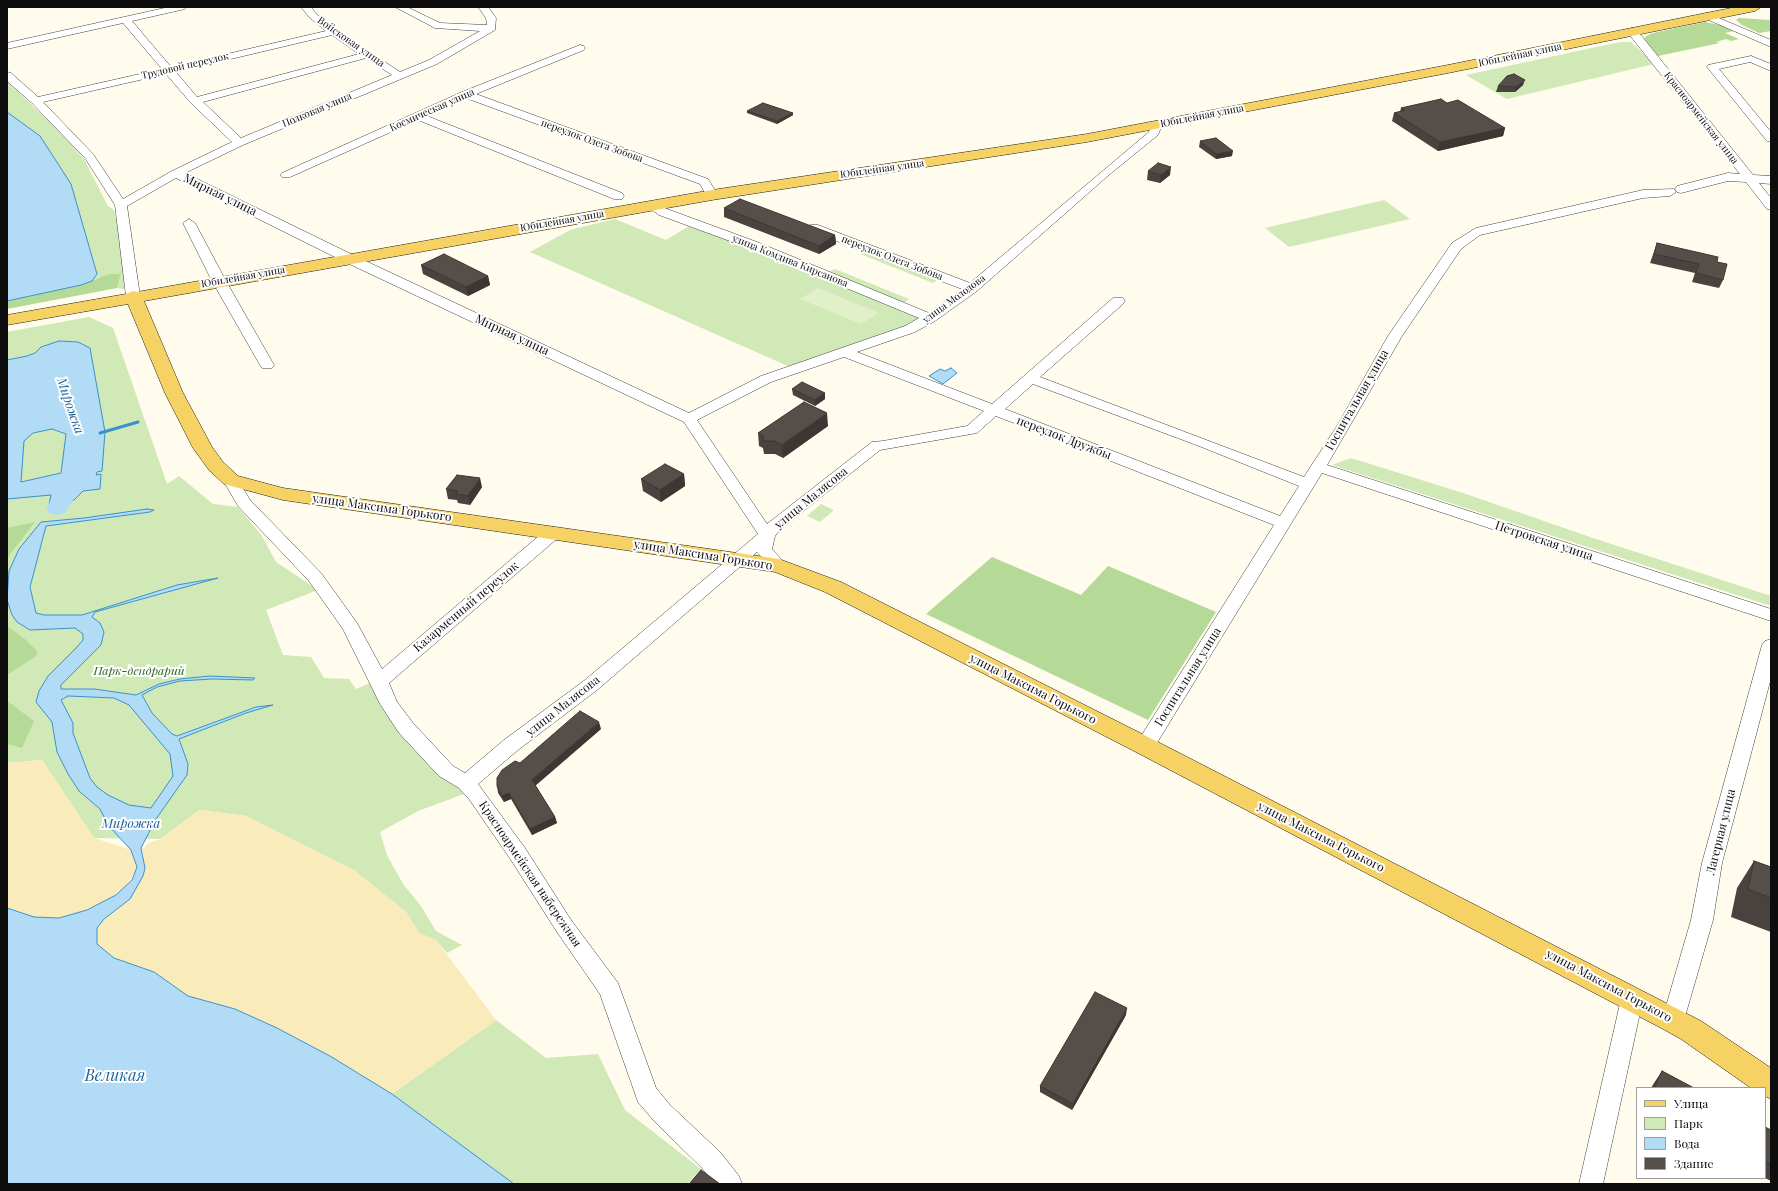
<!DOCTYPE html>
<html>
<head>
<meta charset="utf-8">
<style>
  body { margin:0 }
  #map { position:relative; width:1778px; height:1191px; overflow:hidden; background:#fffbed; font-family:"Playfair Display",serif }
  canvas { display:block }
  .frame { position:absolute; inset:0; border:8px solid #0d0d0d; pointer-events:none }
  .legend { position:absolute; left:1636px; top:1087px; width:130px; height:92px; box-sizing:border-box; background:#fff; border:1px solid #9e9e9e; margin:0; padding:5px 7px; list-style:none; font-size:12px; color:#0d0d0d }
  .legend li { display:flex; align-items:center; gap:8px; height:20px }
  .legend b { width:20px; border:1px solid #9e9e9e }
</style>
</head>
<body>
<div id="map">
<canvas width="1778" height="1191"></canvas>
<div class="frame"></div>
<ul class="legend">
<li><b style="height:5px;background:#f6d265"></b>Улица</li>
<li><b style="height:11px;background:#d1e8b7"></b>Парк</li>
<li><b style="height:11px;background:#b2dcf5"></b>Вода</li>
<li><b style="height:11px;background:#554e49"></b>Здание</li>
</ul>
</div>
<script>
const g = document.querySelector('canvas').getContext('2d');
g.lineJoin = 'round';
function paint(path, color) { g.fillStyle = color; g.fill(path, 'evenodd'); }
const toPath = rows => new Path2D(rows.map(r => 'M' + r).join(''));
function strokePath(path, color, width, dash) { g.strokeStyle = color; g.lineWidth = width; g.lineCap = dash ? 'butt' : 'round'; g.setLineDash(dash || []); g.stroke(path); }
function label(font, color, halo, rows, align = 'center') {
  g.font = font + ' "Playfair Display",serif'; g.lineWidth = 4; g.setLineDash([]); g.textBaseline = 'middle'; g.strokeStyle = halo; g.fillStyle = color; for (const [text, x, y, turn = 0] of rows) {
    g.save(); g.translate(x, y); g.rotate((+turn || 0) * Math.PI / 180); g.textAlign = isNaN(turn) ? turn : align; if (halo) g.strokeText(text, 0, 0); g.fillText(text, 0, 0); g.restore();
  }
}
paint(toPath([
  [1620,42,1631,42,1654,64,1507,99,1466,75],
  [7,81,62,134,84,159,108,206,114,210,127,272,124,289,117,288,121,274,98,278,92,281,97,274,90,254,40,137,7,112],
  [1384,200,1410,219,1289,247,1265,228],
  [615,219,666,240,689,226,740,243,919,318,905,327,790,367,530,252,570,230],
  [869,249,942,277,933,283,860,254],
  [835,269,909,299,899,306,823,274],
  [89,317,113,328,167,484,179,476,213,504,238,507,262,536,276,562,318,590,266,610,283,655,311,657,324,678,349,679,356,689,375,681,464,794,418,811,380,832,387,855,403,884,421,906,436,931,462,945,447,953,436,940,419,933,406,912,355,871,246,816,200,810,160,839,94,838,42,760,7,763,7,332],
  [1351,458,1463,493,1590,537,1771,596,1771,606,1332,465],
  [821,504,834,510,820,522,807,516],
  [496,1020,546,1058,598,1054,625,1110,701,1169,687,1184,514,1184,392,1094]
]), '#d1e8b7');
paint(toPath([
  [1739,18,1771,20,1771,31,1759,33,1742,25,1736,20],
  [1705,22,1720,25,1734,31,1725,33,1739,39,1731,41,1726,39,1716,42,1720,43,1658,56,1644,39,1646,36,1653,33],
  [109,274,121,274,117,288,7,309,7,301,81,285],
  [35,522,7,558,7,528],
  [992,557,1081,595,1108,566,1216,612,1148,720,926,614],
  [7,626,26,640,37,651,36,656,7,675],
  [7,701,34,721,22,748,7,744]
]), '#b5d997');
paint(toPath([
  [42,760,94,838,131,850,137,868,127,885,108,901,87,910,59,918,34,917,7,908,7,763],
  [200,810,246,816,355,871,406,912,419,933,436,940,496,1020,392,1094,330,1056,277,1028,235,1009,188,996,154,972,114,958,97,944,97,928,104,919,130,899,144,857,142,849,149,843,160,839]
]), '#faebba');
paint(toPath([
  [818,288,879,313,861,324,800,299]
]), '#e2f0c9');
const water = toPath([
  [7,112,40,136,71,184,97,274,92,281,81,285,7,301,7,112],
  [59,341,78,342,90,348,105,432,102,471,97,472,96,475,101,474,100,489,83,491,74,500,65,502,49,505,51,495,7,499,7,360,27,356,35,353,41,347,59,341],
  [52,429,66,434,61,473,21,482,24,441,33,433,52,429],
  [951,368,957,373,943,384,929,376,940,369,945,371,951,368],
  [147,509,154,510,150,512,46,526,30,587,36,613,44,615,82,615,177,585,218,578,95,612,92,617,100,623,104,632,101,645,61,685,61,689,94,689,136,695,159,684,180,679,210,676,255,678,253,680,212,679,180,681,157,687,142,695,152,713,172,734,177,736,256,707,273,705,246,713,179,739,188,764,187,775,156,819,141,848,145,868,143,876,130,899,104,919,97,928,97,944,114,958,154,972,188,996,235,1009,277,1028,330,1056,392,1094,514,1184,7,1184,7,908,34,917,59,918,87,910,116,895,132,880,137,867,131,850,108,825,100,809,79,791,68,774,57,752,52,722,36,702,39,691,48,676,76,648,83,640,83,634,75,628,30,630,17,622,12,615,7,600,9,571,19,549,41,522,84,518,147,509],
  [68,696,114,698,129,705,170,754,173,776,151,808,129,805,108,795,97,787,90,778,73,733,73,723,61,700,68,696]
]);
paint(water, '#b2dcf5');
strokePath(water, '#3a92cb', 1);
strokePath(toPath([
  [100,433,138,422]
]), '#3a92cb', 3);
paint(toPath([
  [78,468,86,470,89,475,68,508,65,513,57,515,49,513,46,508,67,475,70,470,78,468]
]), '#b2dcf5');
const minor = toPath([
  [169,7,187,7,185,9,132,21,171,67,326,31,310,18,301,7,311,7,316,14,343,34,400,72,429,60,480,31,435,28,395,7,407,7,440,23,487,25,486,18,478,7,488,7,496,18,495,30,437,64,243,145,185,173,353,255,689,413,761,376,905,326,919,318,749,248,659,215,645,205,651,201,667,209,757,242,929,313,962,289,810,231,808,228,810,225,818,225,970,283,1149,132,1152,123,1160,123,1162,125,1158,135,1110,174,977,291,935,321,915,332,857,352,992,404,1113,298,1123,298,1125,301,1123,304,1040,377,1304,477,1337,426,1388,336,1452,243,1476,228,1643,190,1674,189,1676,192,1670,196,1643,198,1480,235,1461,249,1402,336,1327,465,1771,609,1771,621,1322,473,1152,751,1145,753,1138,751,1136,746,1138,741,1274,525,996,416,977,433,880,450,781,529,775,536,772,549,787,566,785,570,779,571,773,570,757,552,597,690,518,750,478,784,525,848,571,920,618,983,656,1088,670,1105,720,1152,739,1176,742,1184,715,1184,702,1168,654,1121,638,1102,600,994,557,932,511,860,469,799,459,788,439,776,399,733,380,704,343,629,309,581,238,506,223,480,226,477,231,475,236,477,250,500,321,573,357,623,382,669,547,529,553,528,559,529,561,533,559,537,389,683,397,702,413,723,453,766,465,773,504,740,585,680,758,534,684,422,343,261,176,178,127,206,140,296,138,299,128,299,126,296,115,205,85,158,32,103,7,81,7,72,11,73,38,97,162,69,123,23,7,49,7,43,169,7],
  [332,35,359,54,197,97,176,72,332,35],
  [366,58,392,75,241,138,203,102,366,58],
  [166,74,191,103,232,142,172,171,123,199,93,154,43,102,166,74],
  [844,357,984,411,967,426,883,441,872,442,767,524,697,420,771,382,844,357],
  [1033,384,1199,446,1299,486,1280,516,1005,409,1033,384],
  [1707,13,1771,40,1771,47,1704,18,1702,16,1704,14,1707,13],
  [1632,28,1636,29,1753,175,1771,176,1771,184,1759,183,1771,198,1771,210,1767,209,1746,182,1728,181,1681,193,1677,192,1675,189,1677,186,1728,173,1740,174,1628,33,1627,31,1632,28],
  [580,45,584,46,585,48,584,50,476,94,708,179,718,195,716,198,708,198,700,184,466,98,427,116,622,193,624,196,622,199,614,199,418,120,290,177,282,177,280,175,282,173,462,92,580,45],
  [1751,56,1771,64,1771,71,1750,62,1719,69,1771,132,1771,142,1767,141,1707,67,1708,65,1751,56],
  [189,219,195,223,226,281,274,365,272,368,262,368,260,365,212,281,183,223,189,219],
  [1771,639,1771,678,1722,863,1713,920,1684,1020,1681,1027,1673,1030,1665,1027,1662,1020,1691,920,1702,863,1762,645,1765,641,1771,639],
  [1632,989,1640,992,1643,999,1603,1184,1579,1184,1621,999,1624,992,1632,989]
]);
const major = toPath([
  [1736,7,1761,7,1755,11,1448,73,1087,142,712,200,144,301,183,393,212,447,223,462,238,476,283,488,779,559,841,582,1154,740,1701,1021,1771,1068,1771,1099,1765,1096,1765,1088,1751,1088,1681,1039,1663,1029,1136,752,825,592,775,572,283,500,224,484,209,470,193,448,165,393,128,304,7,325,7,315,126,294,133,291,137,292,712,190,1087,134,1448,65,1736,7]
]);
strokePath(minor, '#404040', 1);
strokePath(major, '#1e1e1e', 1);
paint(minor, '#fff');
paint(major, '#f6d265');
paint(toPath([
  [1523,85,1515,92,1496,92,1498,86],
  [1447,103,1505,128,1503,136,1438,151,1392,121,1394,113,1400,112,1401,108],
  [747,111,793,115,777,124,747,113],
  [1200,141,1232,156,1216,159,1199,147],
  [1148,171,1170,175,1160,183,1147,180],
  [724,208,835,235,836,244,819,254,724,217],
  [1657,243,1717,262,1723,280,1719,288,1692,282,1695,273,1650,263],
  [421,265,488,276,490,285,468,296,423,274],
  [792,389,825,393,825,399,815,406,793,395],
  [828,426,783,458,775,454,764,454,763,448,759,446,758,433],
  [684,474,685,486,661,502,643,491,641,479],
  [482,487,470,505,458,503,457,500,448,499,446,489],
  [601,729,535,785,555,817,557,823,532,835,511,799,504,802,498,793,497,786],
  [1754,861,1771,867,1771,932,1731,917,1737,888],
  [1126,1015,1072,1110,1040,1092,1040,1086],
  [1662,1071,1694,1088,1651,1088,1654,1083],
  [1765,1127,1771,1130,1771,1181,1765,1178]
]), '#49433f');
paint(toPath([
  [1525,80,1523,85,1515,92,1516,87],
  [793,113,793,115,777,124,777,121],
  [1505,128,1503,136,1438,151,1440,142],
  [1233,151,1232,156,1216,159,1216,154],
  [1171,167,1170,175,1160,183,1161,175],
  [835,235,836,244,819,254,819,246],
  [488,276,490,285,468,296,466,287],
  [825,393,825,399,815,406,815,400],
  [827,413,828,426,783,458,782,445],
  [684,474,685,486,661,502,660,490],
  [480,478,482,487,470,505,468,496],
  [599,722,601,729,534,787,532,780],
  [509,793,511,799,504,802,502,796],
  [555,817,557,823,532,835,530,829],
  [1127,1008,1126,1015,1072,1110,1073,1104]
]), '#3c3733');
const building = toPath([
  [1514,74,1525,80,1516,87,1498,86,1507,76,1514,74],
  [1441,99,1447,103,1458,100,1505,128,1440,142,1394,113,1405,110,1401,108,1441,99],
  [763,103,793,113,777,121,747,111,763,103],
  [1216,138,1233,151,1216,154,1200,141,1216,138],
  [1158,163,1171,167,1161,175,1148,171,1158,163],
  [740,199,835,235,819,246,724,208,740,199],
  [1657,243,1718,257,1717,262,1727,264,1723,280,1696,273,1699,264,1654,254,1657,243],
  [444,254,488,276,466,287,421,265,444,254],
  [802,382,825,393,815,400,792,389,802,382],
  [804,402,827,413,782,445,774,441,763,441,763,436,758,433,804,402],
  [665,464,684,474,660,490,641,479,665,464],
  [457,475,480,478,468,496,456,494,458,491,446,489,457,475],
  [580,711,599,722,532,780,555,817,530,829,509,793,502,796,497,786,497,778,502,770,515,761,520,763,580,711],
  [1754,861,1771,867,1771,898,1748,889,1754,861],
  [1095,992,1127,1008,1073,1104,1040,1086,1095,992],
  [1662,1071,1694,1088,1654,1088,1662,1071],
  [1765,1127,1771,1130,1771,1164,1765,1161,1765,1127],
  [701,1170,720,1184,689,1184,701,1170]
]);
paint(building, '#554e49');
strokePath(building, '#3c3733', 1);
label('10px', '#0d0d0d', '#fff', [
  ["Войсковая улица",351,42,35],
  ["Юбилейная улица",1520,55,-12],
  ["Трудовой переулок",185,66,-13],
  ["Полковая улица",317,110,-23],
  ["Космическая улица",432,110,-24],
  ["Юбилейная улица",1202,116,-11],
  ["Красноармейская улица",1701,118,52],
  ["переулок Олега Зобова",592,141,20],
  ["Юбилейная улица",882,169,-8],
  ["Юбилейная улица",562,221,-10],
  ["переулок Олега Зобова",892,258,21],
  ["улица Комдива Кирсанова",790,261,22],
  ["Юбилейная улица",243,277,-10],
  ["улица Молодова",954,299,-36]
]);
label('12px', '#0d0d0d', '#fff', [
  ["Мирная улица",220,195,26],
  ["Мирная улица",512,335,25],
  ["Госпитальная улица",1357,400,-60],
  ["переулок Дружбы",1064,438,21],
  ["улица Малясова",811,498,-39],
  ["улица Максима Горького",382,508,8],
  ["Петровская улица",1544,541,18],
  ["улица Максима Горького",703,555,9],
  ["Казарменный переулок",466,607,-40],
  ["Госпитальная улица",1188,677,-58],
  ["улица Максима Горького",1033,689,27],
  ["улица Малясова",563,706,-38],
  ["Лагерная улица",1721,832,-76],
  ["улица Максима Горького",1321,837,27],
  ["Красноармейская набережная",530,874,56],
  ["улица Максима Горького",1609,986,28]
]);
label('italic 12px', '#2d631e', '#fff', [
  ["Парк-дендрарий",139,671]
]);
label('italic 13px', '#18639c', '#fff', [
  ["Мирожка",70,406,71],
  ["Мирожка",131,824]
]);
label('italic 16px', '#18639c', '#fff', [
  ["Великая",115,1076]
]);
</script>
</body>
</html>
